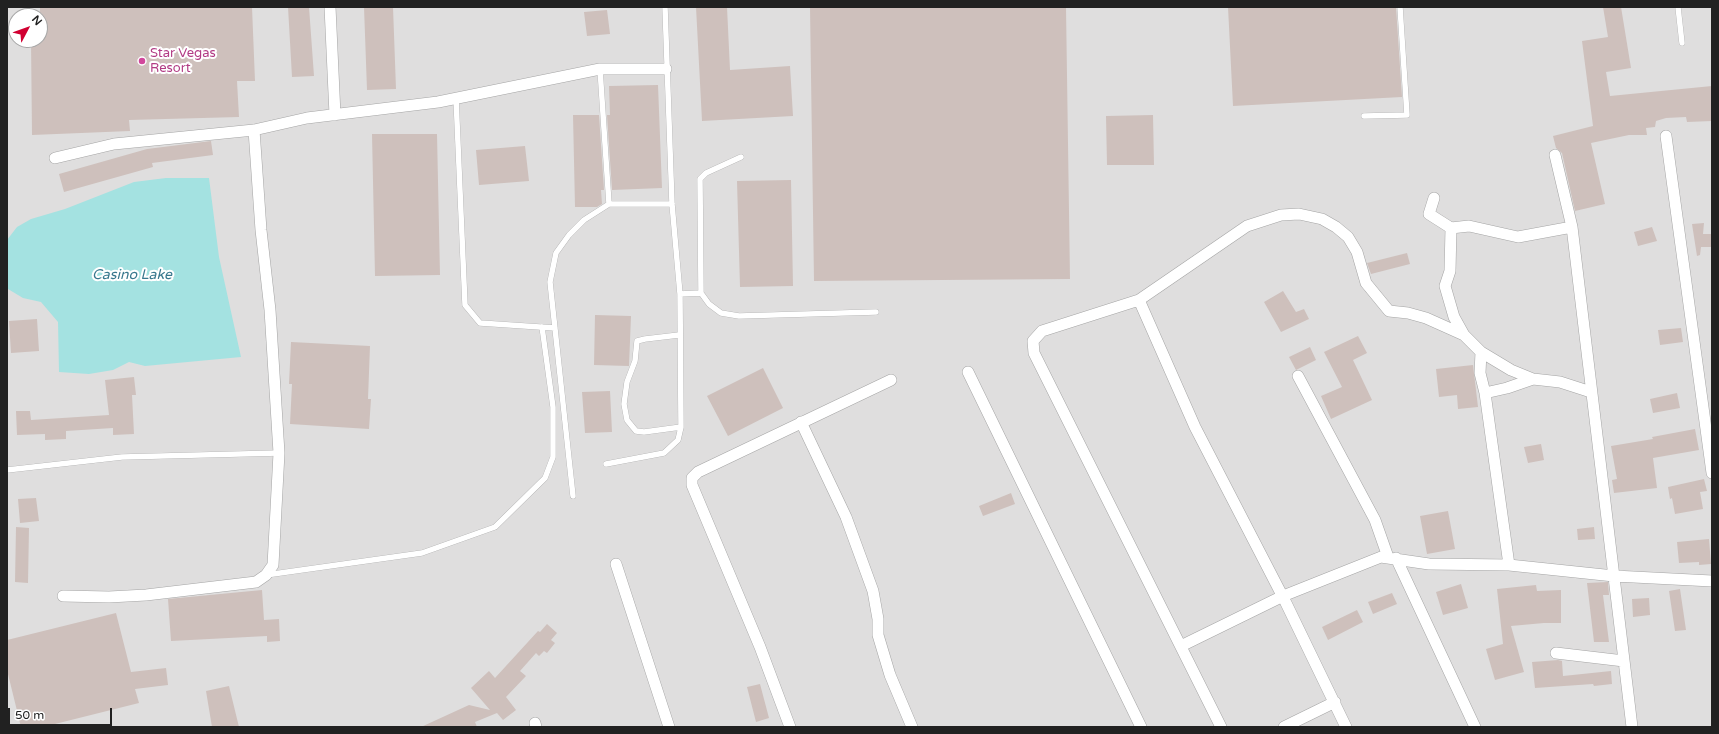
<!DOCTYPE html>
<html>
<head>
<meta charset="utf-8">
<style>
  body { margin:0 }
  #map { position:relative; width:1719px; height:734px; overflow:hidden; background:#f2ebe7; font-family:"Varela Round",sans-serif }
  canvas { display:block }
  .frame { position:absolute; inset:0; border:8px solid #212121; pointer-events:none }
  .north { position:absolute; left:8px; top:8px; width:40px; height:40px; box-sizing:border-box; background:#fff; border:1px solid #a6a6a6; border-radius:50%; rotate:49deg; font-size:11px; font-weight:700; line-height:16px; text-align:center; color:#212121 }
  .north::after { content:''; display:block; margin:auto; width:14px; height:18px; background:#d10031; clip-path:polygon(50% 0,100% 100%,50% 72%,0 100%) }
  .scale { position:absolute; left:8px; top:708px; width:104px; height:18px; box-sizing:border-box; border:2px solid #212121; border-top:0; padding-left:5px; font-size:12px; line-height:14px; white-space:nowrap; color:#212121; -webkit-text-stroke:3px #fff; paint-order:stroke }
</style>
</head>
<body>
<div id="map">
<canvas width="1719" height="734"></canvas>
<div class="frame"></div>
<div class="north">N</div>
<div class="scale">50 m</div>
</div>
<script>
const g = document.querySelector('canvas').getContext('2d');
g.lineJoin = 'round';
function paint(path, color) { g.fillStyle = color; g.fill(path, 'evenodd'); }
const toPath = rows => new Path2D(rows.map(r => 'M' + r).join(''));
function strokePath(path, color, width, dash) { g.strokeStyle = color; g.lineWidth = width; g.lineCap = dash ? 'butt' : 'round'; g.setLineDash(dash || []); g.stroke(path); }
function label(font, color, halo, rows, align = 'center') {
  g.font = font + ' "Varela Round",sans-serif'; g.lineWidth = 4; g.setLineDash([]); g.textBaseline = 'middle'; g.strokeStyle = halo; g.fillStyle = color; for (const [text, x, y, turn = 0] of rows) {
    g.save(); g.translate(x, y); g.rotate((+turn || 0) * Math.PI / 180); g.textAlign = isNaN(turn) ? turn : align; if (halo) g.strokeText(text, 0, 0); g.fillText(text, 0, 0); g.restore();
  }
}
paint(toPath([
  [7,7,1712,7,1712,727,7,727],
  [16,16,40,16,40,40,16,40]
]), '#dfdede');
paint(toPath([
  [166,178,209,178,219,257,241,357,145,366,129,362,113,370,89,374,59,372,58,322,41,302,23,298,8,289,7,240,17,227,31,219,65,209,134,182]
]), '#a4e2e1');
paint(toPath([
  [40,7,252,7,255,81,237,81,239,117,129,120,130,131,32,135,31,40,40,40],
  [288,7,309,7,314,76,292,77],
  [364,7,393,7,396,89,367,90],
  [696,7,727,7,730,70,790,66,793,116,702,121],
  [810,7,1066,7,1070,279,814,281],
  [1228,7,1396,7,1402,97,1233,106],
  [1603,7,1621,7,1631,68,1606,72,1610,96,1712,86,1712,121,1687,122,1686,117,1666,118,1656,121,1655,127,1646,128,1647,135,1629,135,1591,143,1605,204,1575,211,1562,153,1556,148,1553,136,1593,126,1582,41,1608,37],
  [607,10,610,34,587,36,584,12],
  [658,85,662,188,612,190,607,115,610,115,609,86],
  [573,115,599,115,604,190,601,190,602,204,597,207,575,207],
  [1153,115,1154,165,1107,165,1106,116],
  [372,134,437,134,440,275,375,276],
  [211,141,213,155,152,163,153,167,64,192,59,174,147,149],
  [525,146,529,181,479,185,476,150],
  [791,180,793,286,740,287,737,181],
  [1704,223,1703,234,1712,234,1712,247,1701,247,1700,255,1697,256,1692,224],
  [1652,227,1657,241,1638,246,1634,232],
  [1407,253,1410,264,1371,274,1367,263],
  [1283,291,1296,312,1304,309,1309,319,1281,332,1264,302],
  [595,315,631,316,629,366,594,365],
  [37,319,39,351,11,353,9,321],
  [1681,328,1683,342,1660,345,1658,330],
  [1358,336,1367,353,1353,360,1372,400,1331,419,1321,396,1342,387,1324,352],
  [291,342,370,346,368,399,371,399,369,429,290,424,292,384,289,384],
  [1310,347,1316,360,1296,370,1289,357],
  [1473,365,1478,407,1458,409,1457,395,1439,397,1436,369],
  [763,368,783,408,728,436,707,396],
  [134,377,136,395,132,395,134,434,113,435,113,428,66,431,66,439,45,440,45,434,17,435,16,411,30,411,31,420,109,415,105,380],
  [610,391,612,432,585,433,582,392],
  [1677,393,1680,408,1653,413,1650,399],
  [1695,429,1699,450,1653,458,1657,488,1614,493,1612,480,1617,479,1611,446,1653,439,1652,437],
  [1541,444,1544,460,1528,463,1524,447],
  [1704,479,1707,491,1700,492,1703,509,1675,514,1672,498,1670,499,1668,487],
  [1011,493,1015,504,983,516,979,506],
  [36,498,39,521,20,523,18,499],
  [1448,511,1455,549,1427,554,1420,516],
  [16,527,29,528,28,583,15,582],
  [1594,527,1595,539,1578,540,1577,529],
  [1709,539,1711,564,1699,565,1699,562,1679,563,1677,542],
  [1608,582,1609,595,1603,595,1609,642,1594,642,1587,583],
  [1461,584,1468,608,1443,615,1436,592],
  [1536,585,1537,591,1561,590,1561,623,1544,623,1511,626,1524,672,1495,680,1486,649,1503,644,1497,589],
  [1680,589,1686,630,1675,631,1669,591],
  [262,590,264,620,279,619,280,641,267,642,267,636,171,641,168,599],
  [1392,593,1397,604,1373,614,1368,602],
  [1649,598,1650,615,1633,617,1632,599],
  [1357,610,1363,622,1328,640,1322,627],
  [116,613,131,672,166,668,168,685,135,689,139,703,43,727,21,727,7,670,7,640],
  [547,624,557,633,551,640,555,643,547,653,544,651,539,656,536,653,520,671,526,676,506,697,516,710,503,720,497,713,475,722,477,727,421,727,469,705,490,710,471,688,489,671,495,678,538,631,540,632],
  [1558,660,1562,661,1563,676,1611,671,1612,684,1594,686,1593,684,1535,688,1532,662],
  [760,684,769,718,756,722,747,687],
  [229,686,239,727,212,727,206,691]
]), '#cec0bc');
const lane = toPath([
  [1678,7,1682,43],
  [600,69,609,204],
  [456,98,465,305,480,323,555,328],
  [1364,116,1407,115,1400,7],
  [701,293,700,179,706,173,741,157],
  [680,294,701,293,709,304,721,313,739,316,876,312],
  [679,335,645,339,637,341,635,361,627,382,624,404,627,420,636,431,644,432,681,427],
  [606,464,664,453,678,440,681,427,680,294,672,204,665,7],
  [7,470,122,457,279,453],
  [573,496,550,282,556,253,569,235,584,220,609,204,672,204],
  [266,575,422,553,495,527,545,478,553,457,553,407,542,327]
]);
const street = toPath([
  [330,7,335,115],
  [1666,136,1712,473],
  [1555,155,1572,227,1632,727],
  [55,158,114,144,254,130,307,118,438,102,600,69,666,69],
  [1434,198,1429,214,1451,228,1469,226,1518,237,1572,227],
  [1451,228,1450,271,1445,286,1454,317,1464,335,1481,352,1480,373,1485,393,1509,565],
  [1139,300,1042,331,1033,341,1034,353,1221,727],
  [1481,352,1511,370,1533,379],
  [968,372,1141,727],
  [1298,376,1375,520,1388,557],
  [1485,393,1507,388,1533,379,1560,382,1591,392],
  [801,422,846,517,873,591,878,619,878,635,890,675,912,727],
  [1396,558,1475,727],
  [616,564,669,727],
  [63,596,109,597,146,595,256,582,266,575,273,565,279,453,270,310,261,230,254,130],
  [1181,646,1283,596,1381,557,1429,564,1509,565,1614,576,1712,581],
  [1556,653,1624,661],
  [535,723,536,727],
  [790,727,760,647,692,485,692,478,698,472,891,380],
  [1284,727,1335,702],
  [1346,727,1286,603,1195,427,1139,300,1247,226,1281,215,1299,214,1322,219,1336,227,1348,237,1357,252,1366,283,1389,311,1408,313,1426,318,1464,335]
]);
strokePath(lane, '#a5a5a5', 6);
strokePath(street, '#a5a5a5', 12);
strokePath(lane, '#fff', 5.5);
strokePath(street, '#fff', 11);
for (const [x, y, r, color] of [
  [142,61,4,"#d1479c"]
]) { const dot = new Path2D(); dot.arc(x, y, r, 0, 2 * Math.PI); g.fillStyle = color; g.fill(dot); strokePath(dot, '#fff', 1.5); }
label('13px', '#b23c85', '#fff', [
  ["Star Vegas",150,54],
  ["Resort",150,69]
], 'left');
label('italic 14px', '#38788e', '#fff', [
  ["Casino Lake",132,275]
]);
</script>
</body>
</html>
